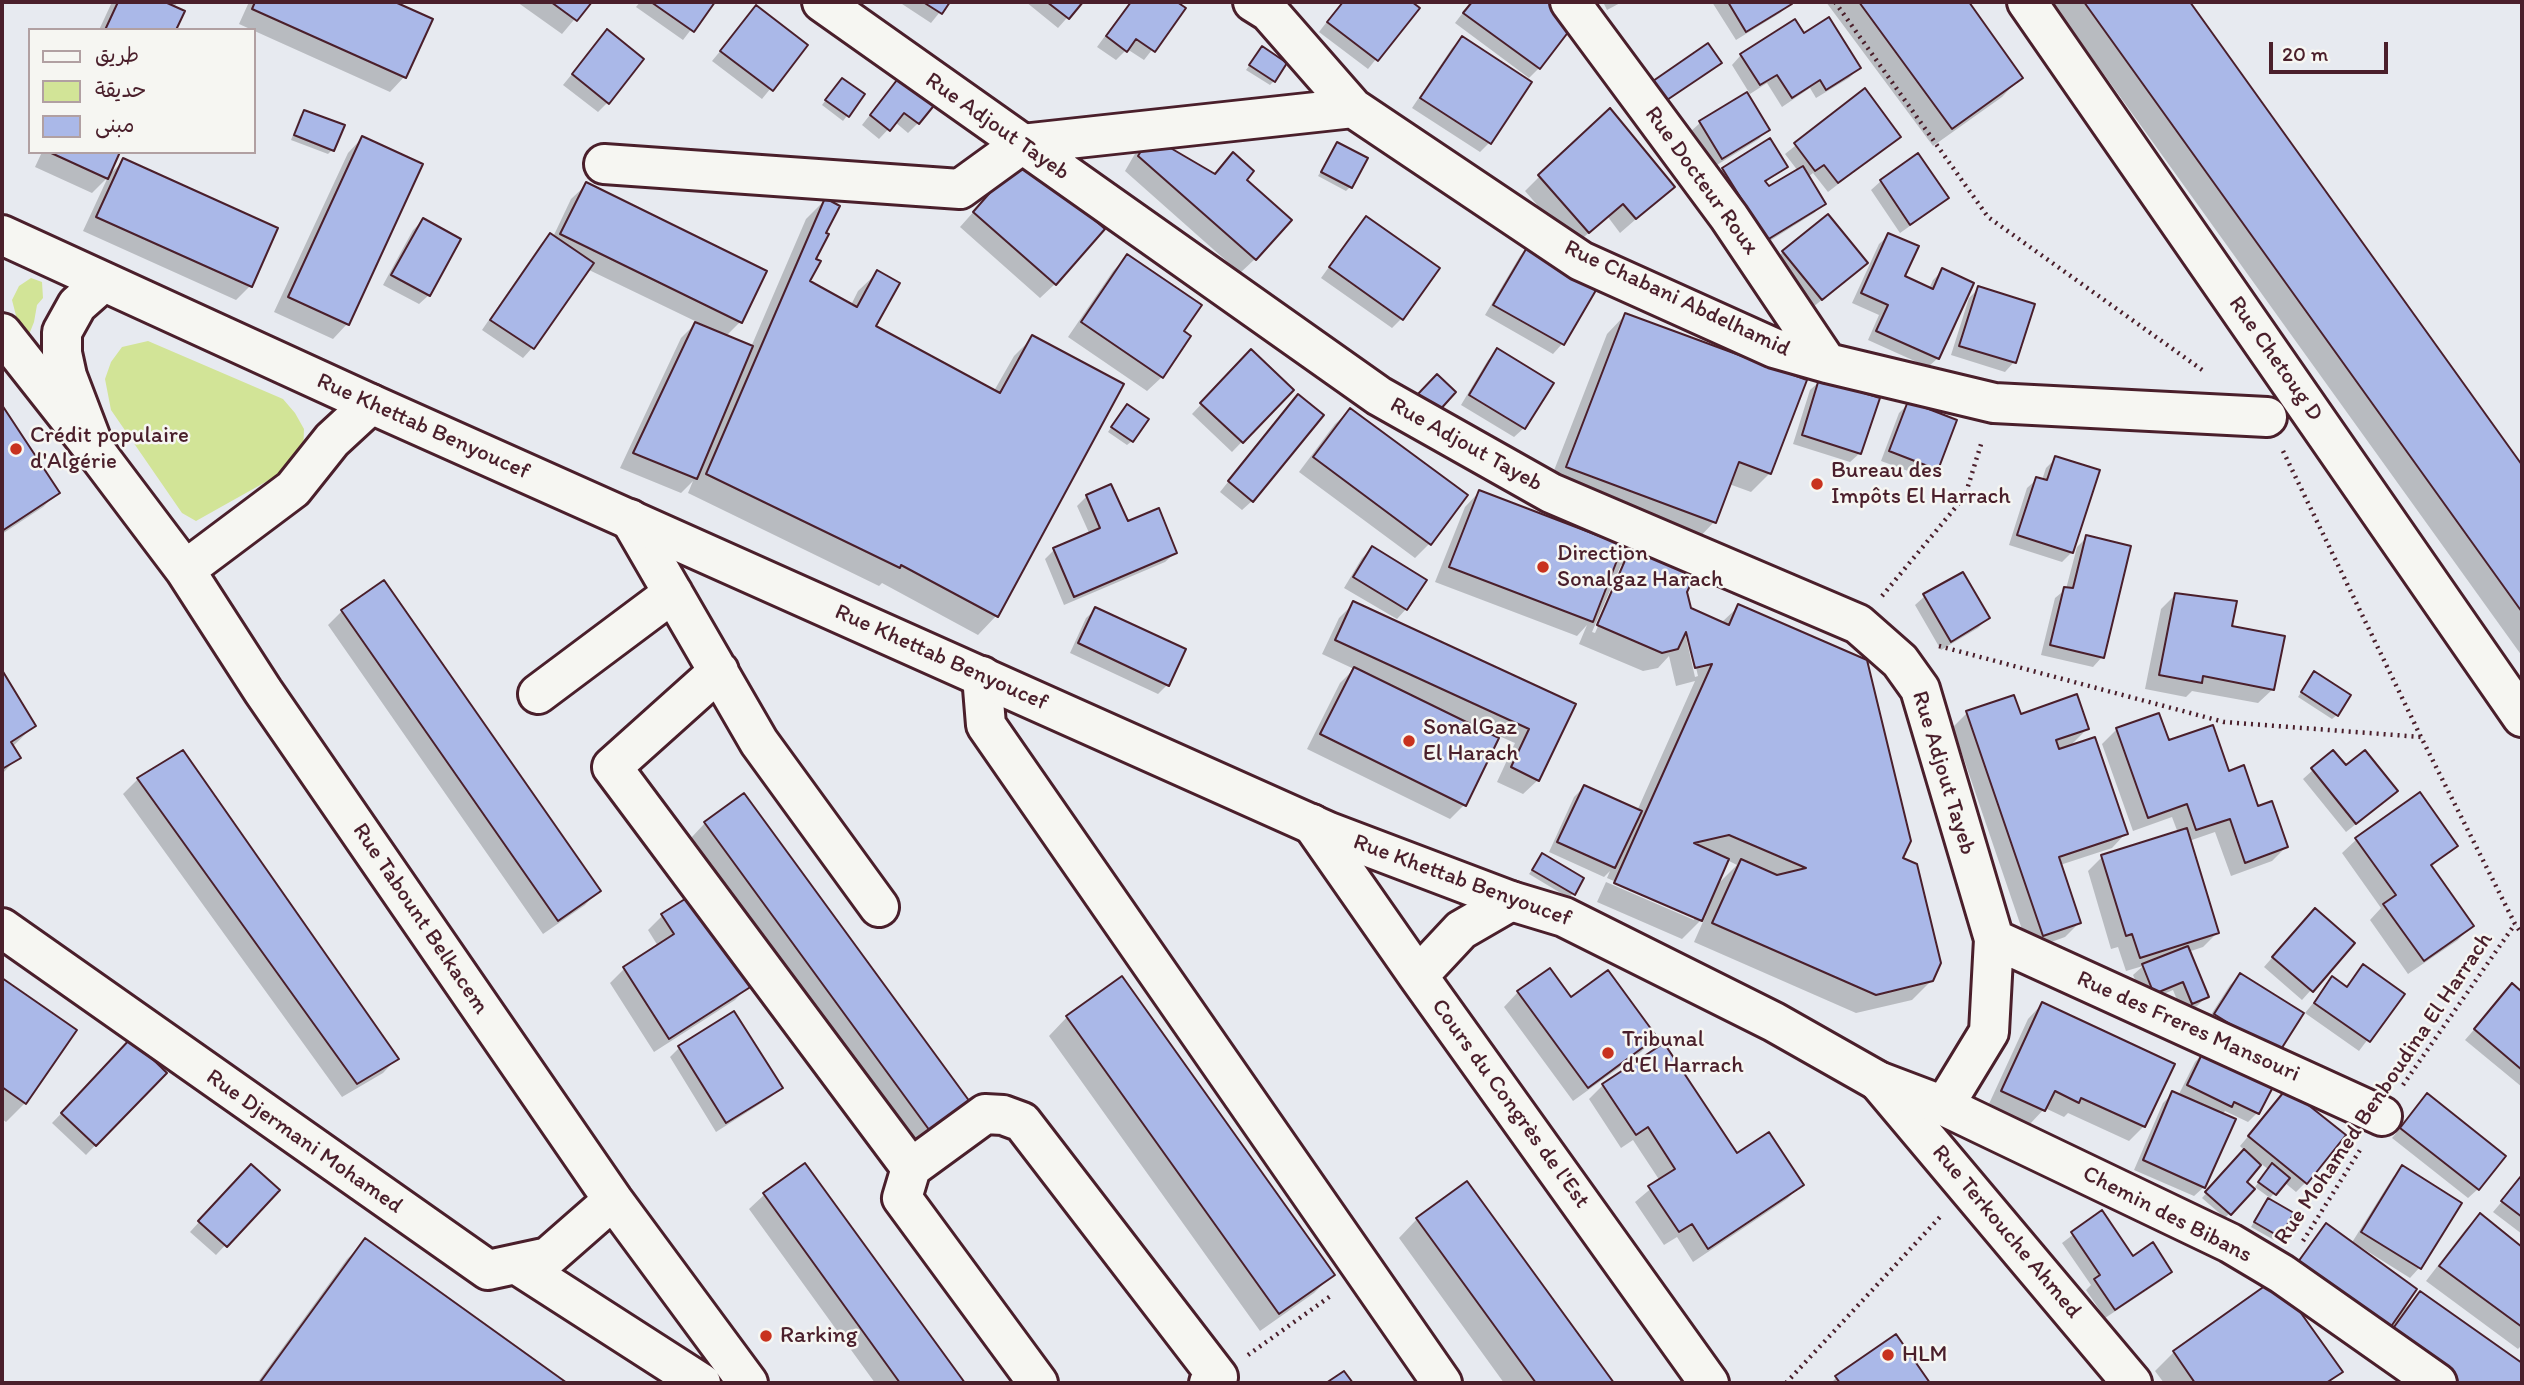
<!DOCTYPE html>
<html>
<head>
<meta charset="utf-8">
<style>
  body { margin:0 }
  #map { position:relative; width:2524px; height:1385px; overflow:hidden; background:#e7eaf0; font-family:Itim,"Playpen Sans Arabic",sans-serif }
  canvas { display:block }
  .frame { position:absolute; inset:0; border:4px solid #4a1f2b; pointer-events:none }
  .legend { position:absolute; left:28px; top:28px; width:228px; height:126px; box-sizing:border-box; background:#f6f6f2; border:2px solid #b1a0a2; margin:0; padding:9px 12px; list-style:none; font-size:21px; color:#4a1f2b }
  .legend li { display:flex; align-items:center; gap:14px; height:35px }
  .legend b { width:35px; border:2px solid #b1a0a2 }
  .scale { position:absolute; left:2269px; top:42px; width:119px; height:32px; box-sizing:border-box; border:4px solid #4a1f2b; border-top:0; padding-left:9px; font-size:21px; line-height:24px; white-space:nowrap; color:#4a1f2b; -webkit-text-stroke:5px #f6f6f2; paint-order:stroke }
</style>
</head>
<body>
<div id="map">
<canvas width="2524" height="1385"></canvas>
<div class="frame"></div>
<ul class="legend">
<li><b style="height:9px;background:#f6f6f2"></b>طريق</li>
<li><b style="height:19px;background:#d2e497"></b>حديقة</li>
<li><b style="height:19px;background:#aab8e8"></b>مبنى</li>
</ul>
<div class="scale">20 m</div>
</div>
<script>
const g = document.querySelector('canvas').getContext('2d');
g.lineJoin = 'round';
function paint(path, color) { g.fillStyle = color; g.fill(path, 'evenodd'); }
const toPath = rows => new Path2D(rows.map(r => 'M' + r).join(''));
function strokePath(path, color, width, dash) { g.strokeStyle = color; g.lineWidth = width; g.lineCap = dash ? 'butt' : 'round'; g.setLineDash(dash || []); g.stroke(path); }
function label(font, color, halo, rows, align = 'center') {
  g.font = font + ' Itim,sans-serif'; g.lineWidth = 5; g.setLineDash([]); g.textBaseline = 'middle'; g.strokeStyle = halo; g.fillStyle = color; for (const [text, x, y, turn = 0] of rows) {
    g.save(); g.translate(x, y); g.rotate((+turn || 0) * Math.PI / 180); g.textAlign = isNaN(turn) ? turn : align; if (halo) g.strokeText(text, 0, 0); g.fillText(text, 0, 0); g.restore();
  }
}
paint(toPath([
  [31,278,42,282,43,298,37,305,34,322,28,337,22,339,12,300,19,286],
  [148,341,283,399,295,413,304,429,303,454,278,475,196,521,182,513,111,410,105,379,111,362,122,347]
]), '#d2e497');
paint(toPath([
  [112,2,179,2,173,7,175,30,99,30],
  [249,2,390,2,430,20,404,77,390,92,239,24],
  [517,2,589,2,562,34],
  [640,2,712,2,683,40,636,7],
  [899,2,948,2,931,23],
  [1026,2,1081,2,1058,28],
  [1130,2,1174,2,1184,9,1144,60,1127,49,1116,60,1097,47],
  [1342,2,1409,2,1417,8,1368,69,1319,32],
  [1471,2,1554,2,1539,68,1529,78,1455,23],
  [1603,2,1622,2,1607,10],
  [1712,2,1788,2,1790,4,1780,13,1736,40],
  [1826,2,1967,2,2020,78,2002,97,1933,146],
  [2052,2,2188,2,2522,468,2522,656],
  [756,8,805,46,762,99,712,61],
  [607,31,608,102,598,112,563,85],
  [1803,35,1859,68,1849,78,1816,98,1810,88,1782,107,1767,83,1750,94,1732,65,1741,55],
  [1462,38,1489,143,1480,152,1412,108,1452,48],
  [1258,53,1274,81,1270,85,1246,70],
  [838,84,863,95,843,121,822,105],
  [891,88,918,123,908,133,895,122,879,139,862,125],
  [1864,91,1899,137,1828,192,1813,173,1808,177,1824,204,1814,213,1757,249,1713,179,1723,169,1769,140,1785,167,1765,183,1769,189,1798,171,1785,154],
  [1746,94,1768,129,1759,139,1712,168,1690,132,1700,123],
  [305,112,332,150,328,154,291,140,300,116],
  [362,138,347,324,333,339,274,312,348,153],
  [1150,138,1214,175,1219,169,1244,180,1255,259,1240,273,1125,171,1136,152],
  [1338,144,1350,187,1346,191,1318,176],
  [42,152,118,152,108,176,124,160,250,286,236,300,83,231,108,177,92,193,35,167],
  [1008,173,1055,284,1040,298,960,227],
  [1540,176,1673,187,1620,233,1608,217,1573,246,1525,191],
  [1881,181,1947,197,1937,207,1900,233,1871,190],
  [586,185,740,322,726,336,751,347,806,219,825,200,807,282,851,305,858,291,877,273,874,327,994,391,1014,356,1033,337,996,616,978,635,882,583,879,586,688,493,693,481,681,493,620,468,681,338,697,322,587,269,532,348,523,358,482,330,541,244,550,235,553,237,571,199],
  [1366,218,1401,319,1392,328,1321,278,1357,228],
  [423,220,429,295,419,304,383,285,413,230],
  [1889,235,1902,277,1929,289,1933,280,1943,270,1938,358,1928,367,1868,340,1879,315,1852,303,1879,244],
  [1530,246,1597,285,1562,344,1553,354,1485,315,1520,256],
  [1783,252,1866,263,1812,308,1774,261],
  [1127,256,1182,332,1162,377,1147,391,1068,337,1113,271],
  [1979,288,2014,362,2005,372,1951,355,1969,298],
  [1625,315,1770,473,1751,492,1729,484,1714,522,1696,541,1548,486,1607,334],
  [1498,351,1524,428,1514,437,1461,405,1488,360],
  [1242,361,1292,390,1232,452,1192,414],
  [1820,381,1860,453,1850,462,1793,444,1810,390],
  [1909,403,1937,469,1927,478,1881,461,1899,413],
  [1289,406,1252,501,1242,510,1220,492],
  [2,408,58,492,43,507,2,534],
  [1123,410,1132,441,1127,445,1108,432],
  [1350,410,1430,543,1415,558,1299,472,1335,424],
  [2056,458,2072,552,2062,562,2009,545,2027,488,2037,479,2042,480,2046,468],
  [1479,492,1613,565,1634,545,1685,592,1689,610,1721,623,1739,606,1901,859,1932,980,1912,1000,1856,1013,1694,942,1706,915,1682,939,1597,902,1606,882,1694,920,1694,916,1607,878,1610,871,1604,877,1549,852,1574,797,1584,787,1637,811,1695,681,1676,686,1669,656,1658,668,1643,671,1579,644,1587,625,1577,636,1435,582,1465,507],
  [1621,565,1625,565,1595,633,1592,632],
  [1685,633,1688,633,1698,676,1695,677],
  [1727,860,1737,865,1716,886],
  [1087,496,1175,553,1165,562,1064,605,1045,559,1054,550,1090,535,1077,506],
  [2087,537,2102,657,2093,667,2041,655,2055,598,2066,589,2077,547],
  [1372,548,1406,609,1397,619,1344,588,1362,558],
  [2176,594,2273,689,2258,703,2192,691,2186,697,2145,689,2161,609],
  [1925,596,1988,618,1978,628,1941,650,1915,605],
  [1354,603,1574,705,1538,780,1523,794,1497,782,1515,743,1499,736,1464,805,1450,819,1307,749,1340,683,1354,669,1322,654,1339,618],
  [1096,609,1167,685,1158,694,1070,653,1086,618],
  [342,611,599,890,585,905,543,934,328,625],
  [2,674,34,726,12,747,18,757,2,774],
  [2310,678,2337,715,2332,719,2298,697],
  [1967,713,2020,716,2087,729,2068,748,2126,833,2112,848,2060,865,2079,923,2065,937,2029,950,1953,727],
  [2117,729,2168,743,2228,773,2286,847,2272,861,2231,876,2215,832,2189,841,2217,933,2203,947,2188,952,2207,996,2197,1006,2182,1012,2173,990,2145,1002,2133,975,2143,966,2126,971,2118,947,2111,949,2088,871,2102,857,2178,833,2172,817,2133,831,2102,744],
  [182,752,397,1058,383,1073,342,1097,123,794,138,779],
  [2333,752,2346,768,2386,800,2346,832,2303,779],
  [705,823,953,1116,915,1144,691,838],
  [2357,839,2455,845,2431,867,2472,925,2458,940,2408,974,2370,920,2381,908,2342,853],
  [1543,855,1573,893,1569,898,1529,874],
  [662,916,749,985,735,1000,654,1052,610,983,624,969,658,946,648,930],
  [2305,920,2353,943,2302,1000,2264,967],
  [2363,966,2402,994,2359,1051,2305,1013,2333,979,2345,988],
  [2240,975,2277,1053,2205,1024,2230,985],
  [2,980,75,1030,25,1103,6,1122,2,1119],
  [2512,986,2522,994,2522,1087,2465,1040],
  [1518,992,1571,999,1655,1037,1641,1052,1573,1101,1504,1007],
  [2042,1004,2172,1065,2144,1126,2129,1141,2068,1113,2064,1117,2045,1108,2029,1125,1988,1106,2028,1019],
  [1067,1017,1333,1274,1314,1293,1260,1331,1049,1036],
  [131,1041,164,1073,86,1155,52,1123],
  [679,1048,781,1088,771,1097,716,1132,670,1057],
  [2204,1052,2257,1113,2248,1122,2225,1111,2222,1115,2204,1187,2194,1196,2134,1170,2163,1103,2173,1093,2178,1096,2195,1062],
  [1603,1085,1736,1156,1801,1185,1787,1199,1693,1262,1677,1237,1664,1245,1635,1202,1660,1181,1633,1140,1621,1148,1589,1099],
  [2287,1090,2306,1182,2296,1192,2284,1182,2270,1198,2255,1187,2268,1169,2260,1163,2244,1182,2252,1189,2225,1218,2202,1198,2245,1151,2240,1146],
  [2427,1096,2478,1189,2468,1198,2392,1138],
  [804,1165,962,1383,875,1383,749,1209,764,1195],
  [2403,1168,2460,1204,2419,1268,2410,1278,2359,1246,2357,1248,2402,1311,2420,1293,2522,1365,2522,1383,2414,1383,2289,1272,2326,1225,2351,1244,2393,1177],
  [242,1175,277,1190,216,1255,190,1232],
  [2522,1178,2522,1234,2493,1212],
  [1467,1184,1611,1383,1504,1383,1399,1238,1417,1219],
  [2264,1204,2291,1214,2274,1240,2251,1227],
  [2102,1213,2133,1258,2170,1272,2161,1281,2105,1318,2086,1290,2091,1285,2062,1243],
  [2480,1215,2522,1249,2522,1345,2518,1349,2426,1281,2466,1229],
  [366,1241,564,1383,257,1383,347,1259],
  [2276,1280,2340,1372,2329,1383,2164,1383,2155,1371,2174,1352],
  [1895,1337,1928,1383,1831,1383,1836,1378]
]), '#0003');
const building = toPath([
  [118,2,165,2,185,11,176,30,105,30,118,2],
  [255,2,395,2,433,19,406,78,252,9,255,2],
  [551,2,592,2,577,21,551,2],
  [651,2,715,2,694,32,651,2],
  [923,2,950,2,942,14,923,2],
  [1047,2,1083,2,1069,19,1047,2],
  [1131,2,1177,2,1186,8,1155,52,1136,39,1127,52,1106,36,1131,2],
  [1343,2,1412,2,1420,8,1378,61,1327,22,1343,2],
  [1472,2,1557,2,1579,18,1540,69,1463,13,1472,2],
  [1728,2,1791,2,1792,4,1746,32,1728,2],
  [1859,2,1969,2,2023,78,1952,129,1859,2],
  [2084,2,2190,2,2522,465,2522,612,2084,2],
  [756,5,808,45,773,91,720,51,756,5],
  [1829,17,1861,68,1826,90,1820,80,1792,98,1777,75,1760,85,1740,54,1795,19,1804,33,1829,17],
  [607,29,644,59,609,104,572,74,607,29],
  [1462,36,1532,82,1491,144,1420,98,1462,36],
  [1708,43,1722,63,1667,100,1653,81,1708,43],
  [1262,46,1287,63,1275,82,1249,65,1262,46],
  [900,76,936,103,919,124,904,113,890,131,870,115,900,76],
  [842,78,865,94,849,117,825,100,842,78],
  [1865,88,1901,137,1838,183,1824,165,1815,171,1794,143,1865,88],
  [1747,92,1770,130,1722,159,1699,121,1747,92],
  [1610,108,1675,187,1636,219,1623,204,1589,233,1538,175,1610,108],
  [304,110,345,125,334,151,294,135,304,110],
  [362,136,423,164,349,325,288,297,362,136],
  [1150,136,1215,174,1233,152,1254,171,1247,180,1292,220,1256,260,1138,156,1150,136],
  [1770,138,1788,167,1765,181,1769,186,1803,166,1826,204,1767,240,1722,168,1770,138],
  [1337,142,1368,158,1352,188,1321,172,1337,142],
  [49,152,120,152,108,179,49,152],
  [1918,153,1949,198,1910,225,1880,180,1918,153],
  [1022,156,1105,229,1056,285,973,212,1022,156],
  [123,158,278,228,252,287,96,217,123,158],
  [586,182,767,271,742,323,560,234,586,182],
  [825,198,840,206,826,233,829,234,816,259,821,261,810,281,857,307,877,270,900,283,876,326,1000,393,1032,335,1124,384,998,617,901,565,900,568,706,474,825,198],
  [1828,214,1868,263,1822,300,1782,251,1828,214],
  [1366,216,1440,268,1403,320,1329,267,1366,216],
  [423,218,461,239,430,296,391,275,423,218],
  [550,233,594,263,534,349,490,320,550,233],
  [1888,233,1919,246,1905,276,1933,289,1942,268,1974,283,1939,359,1876,331,1888,305,1861,293,1888,233],
  [1529,244,1599,285,1564,345,1493,305,1529,244],
  [1127,254,1202,305,1184,331,1191,336,1163,378,1081,322,1127,254],
  [1978,286,2035,304,2016,363,1959,346,1978,286],
  [1625,313,1807,380,1771,474,1739,462,1716,523,1566,467,1625,313],
  [695,322,753,346,697,479,633,453,695,322],
  [1497,348,1554,383,1525,429,1469,395,1497,348],
  [1251,349,1294,390,1243,443,1200,403,1251,349],
  [1437,374,1456,392,1438,412,1418,394,1437,374],
  [1819,379,1880,398,1861,454,1802,435,1819,379],
  [1298,394,1324,415,1253,502,1228,481,1298,394],
  [1908,401,1957,420,1938,470,1889,451,1908,401],
  [1127,404,1149,419,1133,442,1111,427,1127,404],
  [2,405,60,493,2,531,2,405],
  [1350,408,1468,495,1431,545,1313,457,1350,408],
  [2055,456,2100,470,2073,553,2017,535,2036,477,2047,480,2055,456],
  [1111,484,1128,521,1159,508,1177,553,1074,597,1053,548,1100,528,1086,495,1111,484],
  [1479,490,1623,545,1593,622,1449,567,1479,490],
  [2086,535,2131,546,2104,658,2050,645,2064,587,2073,588,2086,535],
  [1633,542,1697,571,1687,592,1691,608,1729,625,1738,604,1867,660,1911,841,1903,858,1917,864,1941,963,1933,981,1876,995,1712,923,1741,859,1777,875,1806,868,1729,835,1694,843,1729,859,1702,921,1614,883,1712,664,1695,668,1686,632,1678,649,1662,653,1597,625,1633,542],
  [1372,546,1427,580,1407,610,1353,577,1372,546],
  [1963,572,1990,618,1951,642,1923,594,1963,572],
  [384,580,601,891,558,921,341,610,384,580],
  [2175,593,2237,601,2232,626,2285,636,2274,690,2203,676,2202,683,2159,675,2175,593],
  [1353,601,1576,704,1539,781,1511,767,1529,729,1335,640,1353,601],
  [1095,607,1186,649,1169,686,1078,643,1095,607],
  [1354,667,1499,738,1466,806,1320,734,1354,667],
  [2,670,36,726,11,742,21,758,2,769,2,670],
  [2314,671,2351,695,2338,716,2301,692,2314,671],
  [2077,694,2089,729,2056,740,2059,749,2095,737,2128,834,2059,857,2081,923,2043,936,1966,711,2014,695,2021,714,2077,694],
  [2159,713,2169,740,2213,725,2229,771,2244,765,2258,806,2272,801,2288,847,2245,863,2230,819,2196,830,2187,804,2148,818,2116,728,2159,713],
  [183,750,399,1059,357,1084,137,778,183,750],
  [2333,750,2346,765,2365,750,2398,791,2356,824,2311,768,2333,750],
  [1584,785,1642,811,1615,868,1557,842,1584,785],
  [2420,792,2458,846,2431,865,2474,926,2424,961,2383,904,2396,895,2355,838,2420,792],
  [744,793,970,1102,930,1131,704,822,744,793],
  [2187,828,2219,933,2140,958,2132,934,2126,936,2101,855,2187,828],
  [1542,853,1584,878,1575,895,1532,870,1542,853],
  [693,894,752,986,669,1039,623,967,674,934,661,914,693,894],
  [2315,908,2355,943,2313,992,2272,957,2315,908],
  [2188,946,2209,997,2192,1004,2183,982,2154,994,2142,964,2188,946],
  [2363,964,2405,994,2370,1042,2314,1003,2332,976,2347,987,2363,964],
  [1550,968,1571,997,1608,970,1657,1037,1588,1088,1517,991,1550,968],
  [2240,973,2304,1013,2278,1054,2214,1014,2240,973],
  [1122,976,1335,1275,1279,1314,1066,1016,1122,976],
  [2,978,77,1030,26,1104,2,1087,2,978],
  [2512,983,2522,992,2522,1070,2474,1029,2512,983],
  [2042,1002,2175,1064,2145,1127,2081,1098,2079,1103,2055,1091,2045,1111,2001,1091,2042,1002],
  [734,1011,783,1088,726,1123,678,1046,734,1011],
  [131,1038,167,1073,96,1146,61,1113,131,1038],
  [1664,1043,1737,1153,1769,1132,1804,1185,1708,1249,1692,1224,1679,1232,1648,1186,1675,1169,1648,1127,1636,1135,1602,1084,1664,1043],
  [2204,1050,2274,1085,2259,1114,2234,1102,2232,1107,2187,1085,2204,1050],
  [2287,1088,2346,1135,2307,1184,2248,1136,2287,1088],
  [2172,1091,2236,1119,2205,1188,2143,1160,2172,1091],
  [2427,1093,2506,1156,2479,1190,2400,1128,2427,1093],
  [2244,1149,2261,1165,2247,1182,2255,1189,2231,1215,2205,1192,2244,1149],
  [805,1163,965,1383,900,1383,763,1193,805,1163],
  [2272,1163,2290,1178,2276,1195,2258,1182,2272,1163],
  [251,1164,280,1190,227,1247,198,1221,251,1164],
  [2402,1165,2462,1203,2421,1269,2361,1232,2402,1165],
  [2521,1176,2522,1176,2522,1217,2501,1201,2521,1176],
  [1467,1181,1614,1383,1536,1383,1416,1218,1467,1181],
  [2268,1198,2294,1213,2280,1237,2254,1222,2268,1198],
  [2102,1210,2133,1256,2153,1242,2172,1272,2115,1310,2094,1279,2100,1275,2071,1232,2102,1210],
  [2480,1213,2522,1247,2522,1327,2439,1266,2480,1213],
  [2326,1223,2417,1289,2390,1328,2298,1262,2326,1223],
  [365,1238,567,1383,264,1383,261,1381,365,1238],
  [2276,1278,2343,1372,2326,1383,2195,1383,2173,1351,2276,1278],
  [2420,1291,2522,1363,2522,1383,2459,1383,2389,1334,2420,1291],
  [1896,1334,1930,1383,1840,1383,1835,1376,1896,1334],
  [1344,1371,1353,1383,1326,1383,1344,1371]
]);
paint(building, '#aab8e8');
strokePath(building, '#4a1f2b', 2);
const minor = toPath([
  [822,2,1379,396,1551,493,1858,624,1900,661,1920,689,1994,939,1989,1032,1944,1106],
  [1253,2,1269,12,1353,108,1581,261,1774,348,1827,363,1994,403,2267,417],
  [1570,2,1729,217,1827,363],
  [2027,2,2522,717],
  [604,164,960,189,1022,144,1353,108],
  [2,333,96,452,185,570,263,691,613,1200,748,1383],
  [630,519,759,742,879,907],
  [185,570,293,489,332,440,371,404],
  [719,671,612,767,911,1168],
  [982,676,986,725,1442,1383],
  [538,694,673,593],
  [1312,824,1418,976,1709,1383],
  [2,928,488,1270,548,1257,613,1200],
  [1994,939,2382,1116],
  [1418,976,1461,930,1511,901],
  [1878,1081,2132,1383],
  [516,1264,701,1383],
  [1038,1383,902,1198,911,1168,985,1114,1003,1115,1022,1122,1218,1377,1209,1383]
]);
const major = toPath([
  [2,235,371,404,1329,832,1511,901,1564,917,1774,1022,1878,1081,1944,1106,2230,1243,2282,1274,2437,1383],
  [96,452,67,376,62,353,62,332,77,305,103,282]
]);
strokePath(minor, '#4a1f2b', 44);
strokePath(major, '#4a1f2b', 44);
strokePath(toPath([
  [1835,2,1988,217,2205,372],
  [2283,451,2421,737,2515,924,2522,934],
  [1882,596,1965,496,1982,441],
  [1939,646,2224,722,2421,737],
  [2403,1085,2515,924],
  [2303,1241,2360,1150],
  [1248,1355,1332,1295],
  [1786,1383,1940,1217]
]), '#4a1f2b', 4.5, [2, 5]);
strokePath(minor, '#f6f6f2', 38);
strokePath(major, '#f6f6f2', 38);
for (const [x, y, r, color] of [
  [16,449,7,"#c8321e"],
  [1817,484,7,"#c8321e"],
  [1543,567,7,"#c8321e"],
  [1409,741,7,"#c8321e"],
  [1608,1053,7,"#c8321e"],
  [766,1336,7,"#c8321e"],
  [1888,1355,7,"#c8321e"]
]) { const dot = new Path2D(); dot.arc(x, y, r, 0, 2 * Math.PI); g.fillStyle = color; g.fill(dot); strokePath(dot, '#f6f6f2', 2.5); }
label('23px', '#4a1f2b', '#f6f6f2', [
  ["Rue Adjout Tayeb",997,127,35],
  ["Rue Docteur Roux",1701,181,54],
  ["Rue Chabani Abdelhamid",1677,299,25],
  ["Rue Chetoug D",2275,359,55],
  ["Rue Khettab Benyoucef",423,427,24],
  ["Rue Adjout Tayeb",1466,445,29],
  ["Rue Khettab Benyoucef",941,658,24],
  ["Rue Adjout Tayeb",1943,773,73],
  ["Rue Khettab Benyoucef",1462,881,20],
  ["Rue Tabount Belkacem",420,919,56],
  ["Rue des Freres Mansouri",2188,1027,24],
  ["Rue Mohamed Benboudina El Harrach",2384,1089,-56],
  ["Cours du Congrès de l'Est",1510,1104,54],
  ["Rue Djermani Mohamed",304,1142,35],
  ["Chemin des Bibans",2167,1215,27],
  ["Rue Terkouche Ahmed",2006,1232,50]
]);
label('23px', '#4a1f2b', '#f6f6f2', [
  ["Crédit populaire",30,436],
  ["d'Algérie",30,462],
  ["Bureau des",1831,471],
  ["Impôts El Harrach",1831,497],
  ["Direction",1557,554],
  ["Sonalgaz Harach",1557,580],
  ["SonalGaz",1423,728],
  ["El Harach",1423,754],
  ["Tribunal",1622,1040],
  ["d'El Harrach",1622,1066],
  ["Rarking",780,1336],
  ["HLM",1902,1355]
], 'left');
</script>
</body>
</html>
